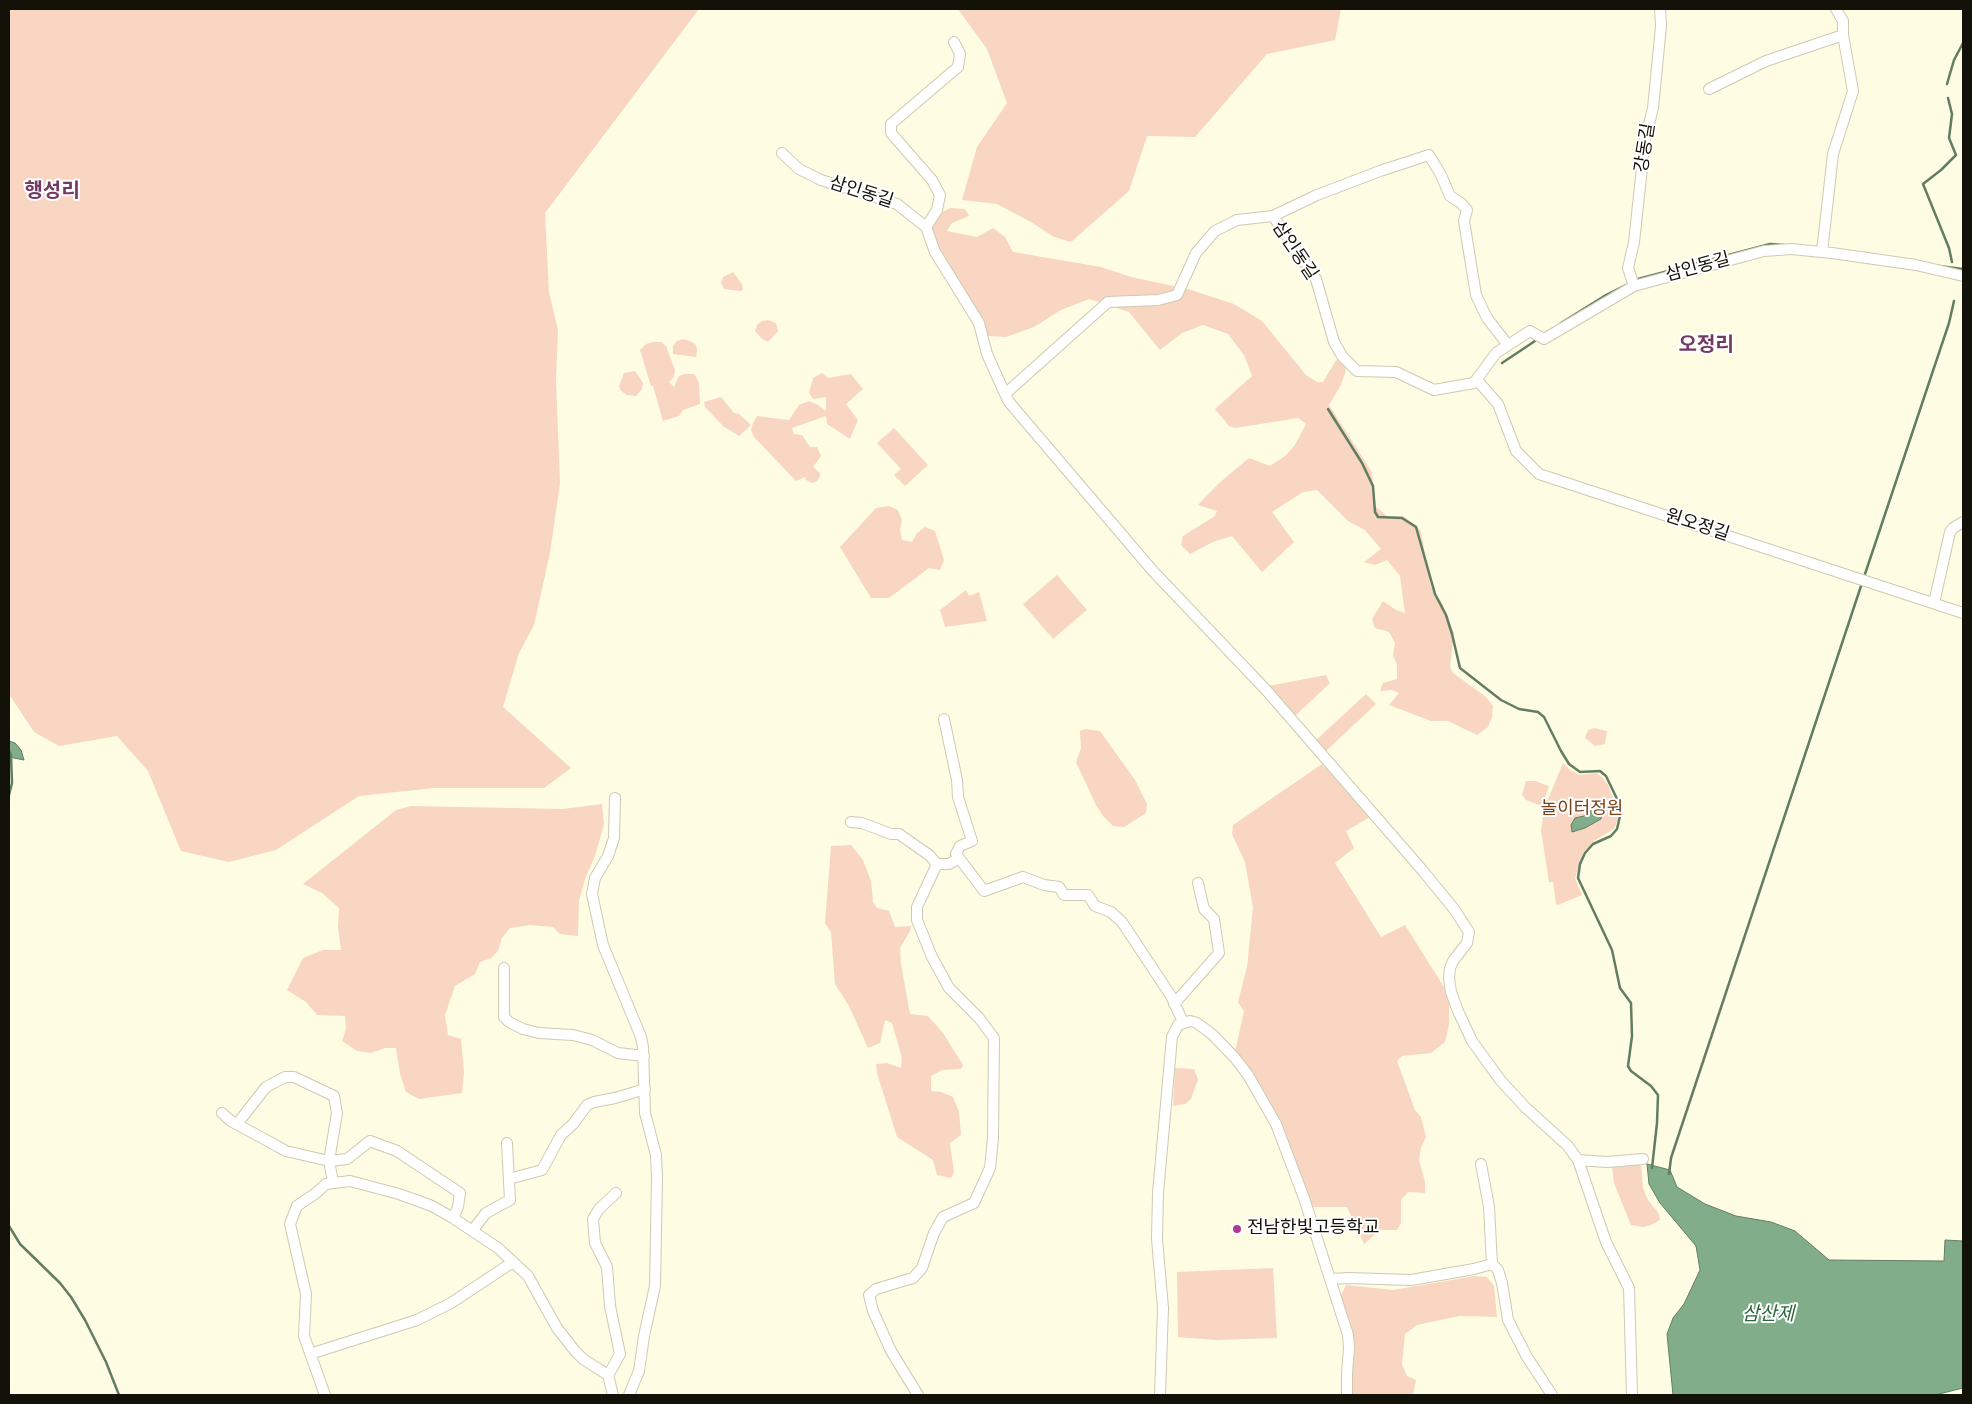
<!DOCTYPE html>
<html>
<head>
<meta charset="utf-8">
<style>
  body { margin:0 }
  #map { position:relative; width:1972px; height:1404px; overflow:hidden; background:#fffce4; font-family:Jost,sans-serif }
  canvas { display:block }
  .frame { position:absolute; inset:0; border:10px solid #131209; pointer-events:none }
</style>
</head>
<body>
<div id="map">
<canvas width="1972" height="1404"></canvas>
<div class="frame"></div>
</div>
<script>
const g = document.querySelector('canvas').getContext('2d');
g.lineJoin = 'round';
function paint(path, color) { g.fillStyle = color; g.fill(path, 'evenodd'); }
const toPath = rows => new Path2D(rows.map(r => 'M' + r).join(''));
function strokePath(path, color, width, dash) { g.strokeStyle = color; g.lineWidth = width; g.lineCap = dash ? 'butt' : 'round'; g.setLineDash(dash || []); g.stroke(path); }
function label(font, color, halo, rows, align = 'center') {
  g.font = font + ' Jost,"Noto Sans KR",sans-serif'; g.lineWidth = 4; g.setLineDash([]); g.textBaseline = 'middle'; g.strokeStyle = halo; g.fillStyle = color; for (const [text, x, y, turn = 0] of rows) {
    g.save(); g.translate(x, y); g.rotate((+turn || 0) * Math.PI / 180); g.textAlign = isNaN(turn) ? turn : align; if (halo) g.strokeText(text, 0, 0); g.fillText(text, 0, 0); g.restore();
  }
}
paint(toPath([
  [9,9,699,9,545,213,549,292,558,330,556,381,560,483,550,553,534,625,519,653,503,707,571,768,544,788,434,788,359,796,276,850,229,862,181,851,148,771,117,736,59,746,34,732,9,694],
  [958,9,1341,9,1335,40,1267,54,1195,137,1147,136,1129,191,1071,242,1054,237,1031,222,997,204,962,200,977,147,1007,103,987,49],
  [950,208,965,209,969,216,952,223,947,231,977,237,993,228,1005,237,1013,252,1101,267,1131,277,1188,289,1234,304,1262,321,1306,375,1317,382,1323,382,1336,360,1342,362,1346,370,1341,385,1329,405,1372,472,1375,506,1388,517,1403,516,1417,526,1421,532,1431,586,1442,603,1454,633,1450,667,1453,673,1486,697,1493,706,1492,717,1488,727,1477,735,1448,721,1431,721,1389,705,1399,693,1392,690,1380,691,1383,683,1397,679,1397,665,1393,655,1395,643,1389,632,1375,628,1372,619,1383,601,1396,610,1405,613,1400,576,1387,560,1375,565,1364,562,1381,549,1365,530,1348,521,1317,490,1303,492,1272,512,1294,542,1262,572,1232,536,1213,542,1190,554,1181,545,1183,536,1215,516,1217,511,1198,505,1218,484,1249,458,1270,466,1285,456,1295,445,1306,424,1298,418,1235,428,1229,426,1215,409,1252,376,1244,355,1228,334,1203,325,1182,333,1160,350,1129,312,1089,299,1061,310,1034,327,1006,337,987,336,938,251,930,225,938,214],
  [733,272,742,284,743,289,741,291,724,289,721,283,723,277],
  [768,320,776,323,778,331,768,342,762,339,755,331,757,325,762,321],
  [683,339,690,341,696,345,697,350,696,357,673,354,673,346,677,341],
  [653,342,661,342,666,346,675,370,674,377,669,382,674,387,678,377,684,374,693,374,696,376,699,384,700,404,683,410,679,416,663,421,653,386,651,386,640,350,646,344],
  [635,371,643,383,642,389,636,396,627,395,621,391,619,386,624,373],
  [822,373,828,378,851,374,863,389,846,404,858,420,850,439,827,424,826,416,792,428,794,434,802,435,810,447,817,447,821,456,813,467,820,473,820,476,817,481,812,483,806,480,805,477,796,481,754,437,751,430,753,423,757,416,789,420,799,405,809,401,818,405,826,411,826,397,813,399,809,393,813,378],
  [721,397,734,413,739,414,751,425,739,436,723,426,705,407,704,402],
  [894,428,928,465,905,486,894,475,901,469,877,443],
  [889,506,898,510,902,520,900,530,902,540,912,542,917,533,925,527,935,531,944,560,940,570,929,568,889,598,871,598,840,547,876,508],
  [1057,575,1087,610,1053,639,1023,604],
  [966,590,969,596,979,592,987,621,945,627,940,610],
  [1326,675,1330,683,1295,716,1268,686],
  [1366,694,1376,704,1325,752,1315,741],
  [1594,728,1607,731,1605,744,1595,746,1585,738,1588,730],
  [1086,729,1100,731,1135,780,1147,804,1146,813,1124,827,1113,826,1103,816,1096,805,1076,762,1081,748,1080,731],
  [1563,763,1571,771,1580,775,1596,773,1602,777,1608,785,1615,803,1618,819,1614,829,1594,841,1583,853,1575,878,1582,895,1558,905,1556,904,1553,882,1549,882,1541,830,1544,809],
  [1322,764,1370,817,1346,831,1354,848,1335,863,1381,937,1405,925,1444,987,1449,1003,1449,1025,1445,1042,1431,1053,1402,1056,1397,1061,1415,1110,1421,1117,1426,1137,1421,1148,1419,1160,1425,1182,1425,1193,1408,1192,1401,1200,1401,1223,1397,1230,1380,1230,1364,1244,1347,1207,1310,1207,1296,1171,1235,1052,1244,1011,1238,1002,1247,967,1253,908,1245,862,1232,834,1233,825],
  [1526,781,1535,781,1549,786,1542,806,1526,800,1522,795],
  [602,804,604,824,595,856,585,879,579,901,578,936,560,934,553,927,530,925,510,928,502,938,498,951,491,958,480,962,475,974,455,986,445,1015,448,1035,461,1039,464,1072,462,1093,419,1099,406,1092,400,1074,396,1048,385,1048,371,1053,357,1051,342,1041,346,1029,345,1016,317,1015,306,1002,287,990,303,958,323,950,341,950,338,927,339,908,322,893,303,884,396,810,411,806,563,809],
  [851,845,863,860,871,881,873,902,877,908,889,911,895,927,911,926,910,931,900,948,901,964,910,1014,928,1016,943,1033,963,1065,961,1069,942,1070,931,1076,931,1091,941,1092,953,1097,959,1112,961,1135,950,1143,954,1172,951,1178,937,1175,933,1160,897,1137,877,1073,876,1064,887,1063,901,1068,902,1058,892,1023,885,1020,880,1043,868,1048,849,1006,835,984,831,932,825,923,831,846],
  [1175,1068,1194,1069,1198,1079,1191,1099,1185,1104,1173,1106],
  [1641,1163,1643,1188,1648,1200,1659,1214,1660,1220,1651,1225,1643,1227,1631,1225,1614,1183,1612,1166],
  [1273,1268,1277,1338,1216,1340,1178,1337,1177,1272],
  [1475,1276,1487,1277,1494,1286,1497,1317,1459,1316,1417,1325,1405,1334,1402,1364,1407,1376,1416,1380,1413,1395,1350,1395,1349,1374,1339,1300,1346,1285,1393,1290]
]), '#f9d6c1');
const water = toPath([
  [9,741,15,743,21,750,24,760,9,757,9,741],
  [1597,806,1602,814,1601,819,1585,828,1572,832,1571,825,1575,818,1584,816,1597,806],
  [1647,1164,1670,1170,1677,1187,1705,1204,1736,1216,1771,1222,1795,1231,1829,1260,1944,1261,1945,1240,1963,1241,1963,1388,1935,1395,1673,1395,1667,1334,1673,1318,1684,1304,1700,1270,1696,1246,1660,1203,1649,1184,1647,1164]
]);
paint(water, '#82ad8a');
strokePath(water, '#617e63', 1);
strokePath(toPath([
  [1947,84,1954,60,1963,43],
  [1948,98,1952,114,1949,138,1956,155,1941,170,1923,184,1949,248,1952,262],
  [1939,266,1963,269],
  [1638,279,1770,244,1784,245],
  [1561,323,1606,295,1626,285],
  [1502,363,1535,341],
  [1328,409,1362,463,1373,486,1375,512,1378,517,1402,518,1416,527,1435,594,1446,615,1452,634,1460,668,1501,700,1519,709,1538,712,1544,717,1561,751,1569,764,1580,772,1600,771,1606,776,1618,801,1620,816,1617,829,1611,836,1593,844,1585,853,1580,864,1578,878,1612,950,1620,988,1631,1003,1632,1036,1628,1066,1631,1071,1651,1086,1658,1095,1657,1123,1652,1168],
  [1864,577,1949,323,1954,301],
  [9,751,11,755,12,783,9,795],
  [1669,1174,1671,1158,1862,583],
  [9,1226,20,1244,60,1283,71,1297,85,1320,106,1362,119,1395]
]), '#617e63', 2.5);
const street = toPath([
  [1709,89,1766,61,1843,35],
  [782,153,799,169,821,180,897,204,926,227,935,252,979,323,987,354,1005,394,1108,302,1158,300,1177,295,1196,253,1215,231,1237,220,1273,216,1316,279,1334,342,1342,356,1357,371,1396,372,1434,390,1474,383,1496,353,1530,331,1544,339,1634,286,1764,251,1791,249,1832,253,1916,265,1963,276],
  [1273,216,1317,195,1380,171,1429,155,1441,175,1450,196,1461,203,1467,210,1464,221,1476,295,1487,318,1508,345],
  [926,227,937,210,940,195,932,180,891,133,891,124,958,67,960,54,954,42],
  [1822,252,1833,154,1853,91,1843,35,1843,21,1836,9],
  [1634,286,1628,268,1634,242,1645,140,1653,108,1661,26,1660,9],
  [1477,380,1498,404,1516,451,1539,474,1963,613],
  [1005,394,1009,402,1152,570,1267,691,1423,871,1454,909,1469,932,1467,943,1453,961,1450,968,1449,978,1451,992,1458,1011,1472,1041,1501,1081,1525,1107,1568,1146,1578,1160,1607,1162,1643,1159],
  [1934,603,1950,532,1953,528,1963,522],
  [944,719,957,780,958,797,972,841,960,846,956,854,984,891,1023,877,1044,885,1059,887,1064,895,1088,895,1095,906,1111,912,1122,922,1171,996,1183,1022],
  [615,798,614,838,608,856,595,878,592,894,603,945,641,1037,643,1047,645,1113,656,1155,657,1177,655,1286,644,1336,639,1371,629,1395],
  [851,822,862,823,891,834,899,834,929,855,937,864,949,864,959,858],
  [504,968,504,1017,509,1022,523,1029,539,1033,573,1035,592,1040,618,1053,644,1056],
  [1174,1004,1219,953,1214,919,1204,909,1198,883],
  [222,1113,231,1121,277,1146,286,1151,329,1161,347,1159,370,1141,397,1151,460,1193,458,1207,453,1218],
  [237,1124,266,1087,285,1077,294,1077,334,1096,337,1113,329,1161,333,1182],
  [1578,1160,1606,1242,1629,1288,1632,1395],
  [1481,1164,1489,1207,1492,1264,1498,1270,1502,1283,1508,1320,1527,1357,1552,1395],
  [509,1179,542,1170,561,1135,574,1123,587,1105,594,1102,615,1098,645,1089],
  [472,1231,486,1213,510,1200,507,1143],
  [1330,1279,1349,1278,1411,1280,1474,1269,1492,1264],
  [310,1354,417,1320,451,1303,513,1262],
  [608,1376,620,1354,610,1306,607,1267,595,1243,593,1219,599,1209,616,1193],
  [325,1395,304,1336,306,1294,290,1224,297,1206,316,1193,326,1184,350,1181,399,1194,432,1206,453,1218,498,1248,528,1276,557,1328,575,1351,583,1359,608,1375,613,1395],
  [918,1395,891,1351,873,1311,869,1295,876,1289,913,1278,922,1268,934,1233,943,1217,974,1203,990,1168,993,1138,994,1038,979,1018,949,988,932,957,917,920,917,907,937,864],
  [1160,1395,1163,1308,1157,1239,1158,1193,1172,1037,1178,1025,1190,1021,1197,1023,1213,1035,1235,1058,1248,1075,1276,1124,1304,1198,1348,1335,1349,1348,1347,1373,1347,1395]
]);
strokePath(street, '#cdcab3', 12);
strokePath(street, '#fff', 10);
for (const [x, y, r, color] of [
  [1237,1229,5,"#af3a92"]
]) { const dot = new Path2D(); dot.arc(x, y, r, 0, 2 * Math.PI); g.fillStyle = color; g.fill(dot); strokePath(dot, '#fff', 2); }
label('18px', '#131209', '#fff', [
  ["강동길",1646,148,-81],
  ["삼인동길",861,193,18],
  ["삼인동길",1294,251,56],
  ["삼인동길",1698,268,-15],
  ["원오정길",1697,526,18]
]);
label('18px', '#7c4117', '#fff', [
  ["놀이터정원",1582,810]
]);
label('18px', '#131209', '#fff', [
  ["전남한빛고등학교",1247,1229]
], 'left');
label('italic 19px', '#286739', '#fff', [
  ["삼산제",1768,1315]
]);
label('bold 20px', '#743963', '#fff', [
  ["행성리",52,192],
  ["오정리",1706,346]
]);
</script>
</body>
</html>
